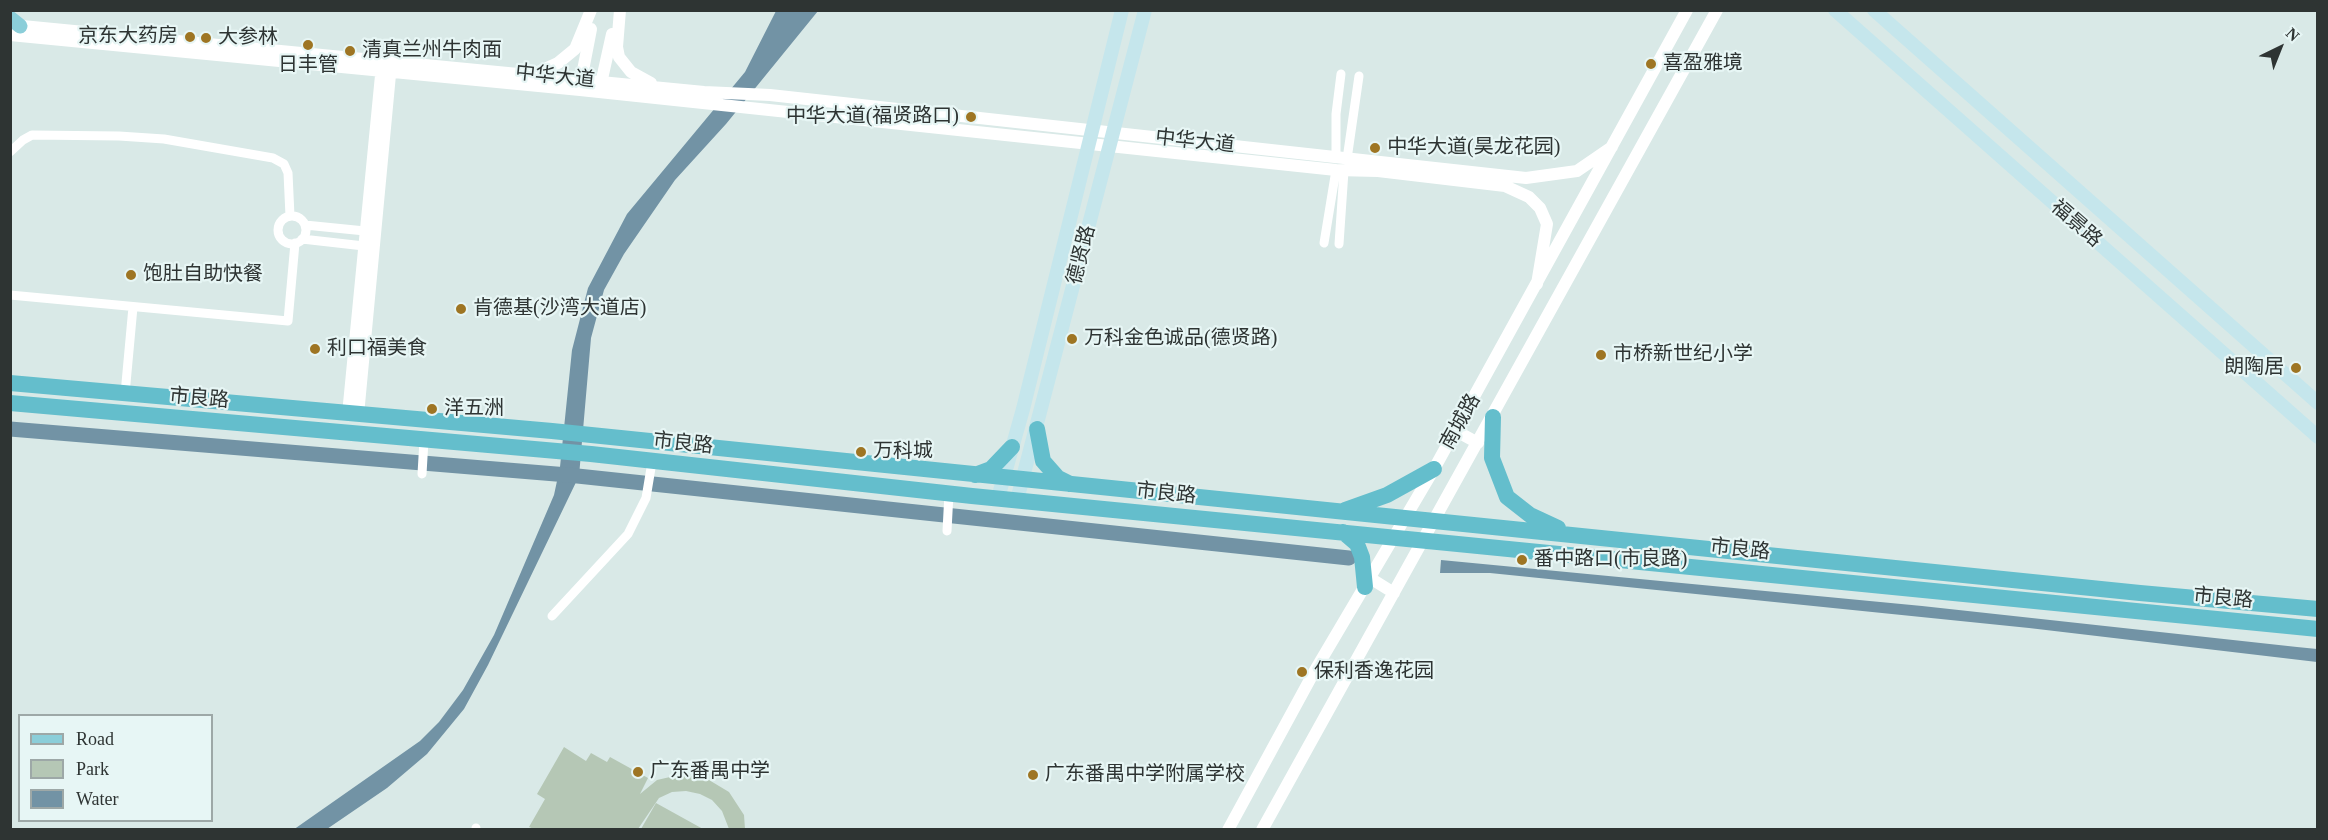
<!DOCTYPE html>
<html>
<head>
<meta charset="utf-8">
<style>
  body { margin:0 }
  #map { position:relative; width:2328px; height:840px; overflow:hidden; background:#d9e9e7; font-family:"Times New Roman",serif }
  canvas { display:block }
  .frame { position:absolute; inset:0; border:12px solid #2e3433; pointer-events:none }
  .legend { position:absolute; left:18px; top:714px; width:195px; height:108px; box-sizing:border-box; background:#e7f6f5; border:2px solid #9da8a7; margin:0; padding:8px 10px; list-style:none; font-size:18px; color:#2e3433 }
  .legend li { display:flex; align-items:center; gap:12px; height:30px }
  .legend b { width:30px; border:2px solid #9da8a7 }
  .north { position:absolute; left:2250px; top:18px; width:60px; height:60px; -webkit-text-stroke:4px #e7f6f5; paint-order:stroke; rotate:43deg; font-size:16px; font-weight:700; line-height:24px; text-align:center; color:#2e3433 }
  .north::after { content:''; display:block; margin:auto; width:21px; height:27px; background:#2e3433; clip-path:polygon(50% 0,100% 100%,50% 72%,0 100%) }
</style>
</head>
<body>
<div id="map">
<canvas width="2328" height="840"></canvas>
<div class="frame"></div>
<ul class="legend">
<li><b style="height:8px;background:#8bced9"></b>Road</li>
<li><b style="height:16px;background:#b5c7b5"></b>Park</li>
<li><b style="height:16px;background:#7293a5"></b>Water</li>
</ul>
<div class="north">N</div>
</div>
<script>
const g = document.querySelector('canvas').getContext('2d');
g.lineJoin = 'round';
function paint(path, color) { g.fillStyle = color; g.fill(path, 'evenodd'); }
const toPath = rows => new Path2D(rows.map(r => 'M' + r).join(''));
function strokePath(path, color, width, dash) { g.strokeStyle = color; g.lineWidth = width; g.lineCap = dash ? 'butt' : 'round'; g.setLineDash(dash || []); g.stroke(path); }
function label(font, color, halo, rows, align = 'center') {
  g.font = font + ' "Times New Roman","Noto Sans SC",serif'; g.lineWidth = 4.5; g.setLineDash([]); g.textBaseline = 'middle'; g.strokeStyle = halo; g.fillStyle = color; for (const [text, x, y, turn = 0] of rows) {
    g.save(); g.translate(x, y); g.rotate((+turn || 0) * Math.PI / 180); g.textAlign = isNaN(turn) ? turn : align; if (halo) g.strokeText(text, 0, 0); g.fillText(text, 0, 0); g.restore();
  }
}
paint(toPath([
  [564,747,586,761,591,753,607,762,610,757,648,778,640,794,657,780,683,774,709,780,729,792,744,815,745,829,729,829,722,811,712,800,700,794,686,791,672,792,659,798,638,829,534,829,529,827,545,799,537,794],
  [656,803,703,829,641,829]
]), '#b5c7b5');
paint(toPath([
  [776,11,818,11,726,124,675,180,624,254,604,290,591,338,579,476,488,665,464,709,427,754,387,788,327,829,293,830,420,741,439,722,463,690,494,635,554,495,560,467,572,350,588,288,627,214,745,72],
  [1441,560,1922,606,2297,647,2317,649,2317,662,2029,628,1490,573,1440,573]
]), '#7293a5');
strokePath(toPath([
  [10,429,568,475,1349,558]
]), '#7293a5', 15);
strokePath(toPath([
  [10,152,23,140,32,135,119,136,164,139,273,158,284,164,288,173,290,216],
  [1336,158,1336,114,1341,74],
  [1347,159,1359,76],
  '278 230a14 14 0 1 1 28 0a14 14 0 1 1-28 0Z',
  [305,225,365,231],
  [302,239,364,246],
  [1324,243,1336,170],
  [1339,244,1344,171],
  [10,295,288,321,295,243],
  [125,394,133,307],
  [422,474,424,440],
  [947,531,949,493],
  [552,616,628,534,646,498,652,462],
  [476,830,476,828]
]), '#fff', 9);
strokePath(toPath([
  [620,10,617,47,619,57,631,72,651,83],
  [12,25,704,92,770,95,1526,178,1577,171,1612,147],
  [10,35,580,90,1336,170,1378,171,1505,186,1529,197,1540,208,1547,224,1537,284],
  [536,73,558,63,575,49,591,10],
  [580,86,591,29],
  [600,88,612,34],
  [348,414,382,65],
  [358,415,391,64],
  [1456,431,1478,443],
  [1370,578,1394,593],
  [1228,830,1314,672,1434,469,1687,10],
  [1262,830,1717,10]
]), '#fff', 12);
strokePath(toPath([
  [1835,10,2318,437],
  [1874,10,2318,403],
  [998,498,1023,409,1122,10],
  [1017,500,1145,10]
]), '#c5e6ec', 14);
strokePath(toPath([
  [10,18,20,26]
]), '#8bced9', 15);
strokePath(toPath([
  [10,383,552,431,2140,593,2318,609],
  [10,403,591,454,972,496,2318,629],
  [1493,417,1492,458,1507,497,1530,515,1558,528],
  [1037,429,1043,461,1058,478,1070,484],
  [975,475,991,469,1012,447],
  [1345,510,1387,495,1434,469],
  [1343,532,1357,544,1362,557,1365,587]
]), '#64becc', 16);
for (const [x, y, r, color] of [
  [190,37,6,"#9e7523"],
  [206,38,6,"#9e7523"],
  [308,45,6,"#9e7523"],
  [350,51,6,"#9e7523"],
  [1651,64,6,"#9e7523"],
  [971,117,6,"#9e7523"],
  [1375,148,6,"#9e7523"],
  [131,275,6,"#9e7523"],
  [461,309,6,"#9e7523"],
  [1072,339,6,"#9e7523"],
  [315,349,6,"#9e7523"],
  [1601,355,6,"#9e7523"],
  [2296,368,6,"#9e7523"],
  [432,409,6,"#9e7523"],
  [861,452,6,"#9e7523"],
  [1522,560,6,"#9e7523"],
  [1302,672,6,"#9e7523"],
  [638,772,6,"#9e7523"],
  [1033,775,6,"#9e7523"]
]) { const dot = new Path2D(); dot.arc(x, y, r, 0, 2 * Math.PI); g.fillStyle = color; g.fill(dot); strokePath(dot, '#e7f6f5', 2); }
label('20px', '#2e3433', '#e7f6f5', [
  ["京东大药房",178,37,"right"],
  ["大参林",218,38],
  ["清真兰州牛肉面",362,51],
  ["喜盈雅境",1663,64],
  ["日丰管",308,66,"center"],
  ["中华大道(福贤路口)",959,117,"right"],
  ["中华大道(昊龙花园)",1387,148],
  ["饱肚自助快餐",143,275],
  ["肯德基(沙湾大道店)",473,309],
  ["万科金色诚品(德贤路)",1084,339],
  ["利口福美食",327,349],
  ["市桥新世纪小学",1613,355],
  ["朗陶居",2284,368,"right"],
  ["洋五洲",444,409],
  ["万科城",873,452],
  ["番中路口(市良路)",1534,560],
  ["保利香逸花园",1314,672],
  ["广东番禺中学",650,772],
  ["广东番禺中学附属学校",1045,775]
], 'left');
label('20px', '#2e3433', '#e7f6f5', [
  ["中华大道",555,77,6],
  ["中华大道",1195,142,6],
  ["福景路",2076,224,41],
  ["德贤路",1082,255,-76],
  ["市良路",199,399,5],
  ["南城路",1461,422,-61],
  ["市良路",683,444,6],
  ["市良路",1166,494,6],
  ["市良路",1740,550,6],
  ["市良路",2223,599,5]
]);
</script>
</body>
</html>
